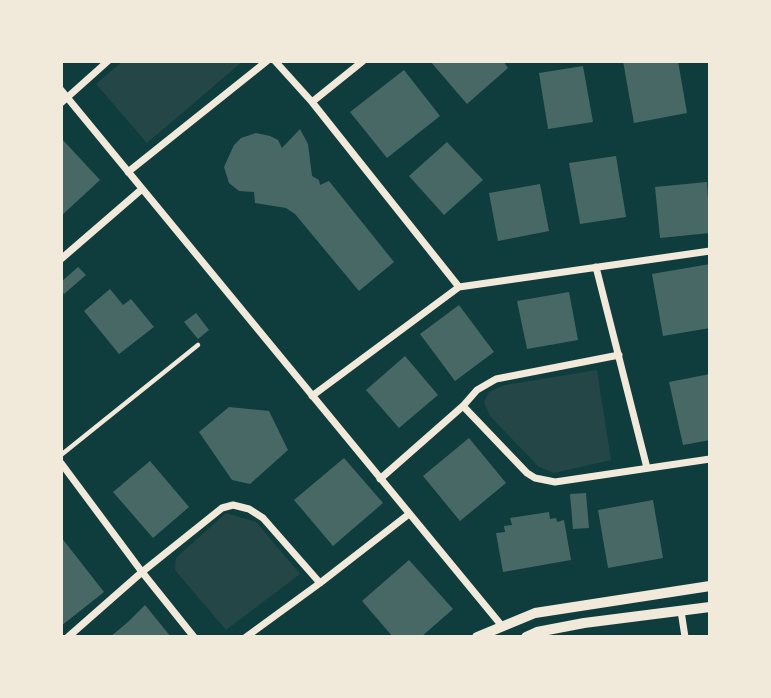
<!DOCTYPE html>
<html>
<head>
<meta charset="utf-8">
<style>
  body { margin:0 }
  #map { position:relative; width:771px; height:698px; overflow:hidden; background:#0f3d3e; font-family:Overpass,sans-serif }
  canvas { display:block }
  .frame { position:absolute; inset:0; border:63px solid #f1e9da; pointer-events:none }
</style>
</head>
<body>
<div id="map">
<canvas width="771" height="698"></canvas>
<div class="frame"></div>
</div>
<script>
const g = document.querySelector('canvas').getContext('2d');
g.lineJoin = 'round';
function paint(path, color) { g.fillStyle = color; g.fill(path, 'evenodd'); }
const toPath = rows => new Path2D(rows.map(r => 'M' + r).join(''));
function strokePath(path, color, width, dash) { g.strokeStyle = color; g.lineWidth = width; g.lineCap = dash ? 'butt' : 'round'; g.setLineDash(dash || []); g.stroke(path); }
paint(toPath([
  [123,61,243,61,147,143,96,84],
  [597,370,611,460,554,473,539,467,490,416,484,402,489,392,505,385],
  [226,513,256,522,300,574,226,630,175,570,176,558]
]), '#244646');
paint(toPath([
  [430,61,503,61,508,68,467,104],
  [623,61,678,61,687,113,634,123],
  [583,66,593,122,548,129,539,73],
  [404,70,440,116,387,158,350,112],
  [300,129,308,144,312,176,319,180,320,185,329,181,394,262,359,291,295,214,286,208,255,203,254,192,239,191,229,183,224,167,234,145,241,138,256,133,270,136,278,140,282,148],
  [61,138,100,180,61,216],
  [447,142,483,180,444,215,409,176],
  [616,156,626,217,580,224,569,163],
  [707,182,710,233,660,238,655,187],
  [540,184,549,231,498,241,489,193],
  [710,264,710,328,663,336,652,274],
  [78,267,86,275,64,294,61,291,61,282],
  [110,289,123,305,131,299,154,327,119,354,84,311],
  [569,292,578,340,527,349,517,301],
  [459,305,494,352,455,381,420,334],
  [196,313,209,330,198,339,184,322],
  [405,356,438,395,399,428,366,390],
  [710,374,710,440,683,445,669,382],
  [229,407,269,411,288,450,250,484,232,480,199,432],
  [469,438,506,483,460,521,423,476],
  [344,458,383,503,333,546,294,500],
  [150,461,189,507,153,538,113,492],
  [586,493,589,528,573,529,570,494],
  [653,500,663,558,608,568,598,510],
  [549,512,550,519,556,518,557,522,564,520,571,560,503,572,496,533,505,532,504,526,512,525,510,518],
  [61,537,104,592,61,626],
  [409,560,453,609,421,637,393,637,362,601],
  [145,605,171,637,110,637,128,622]
]), '#486865');
strokePath(toPath([
  [61,455,198,345]
]), '#f1e9da', 4.5);
strokePath(toPath([
  [275,61,312,102,459,287],
  [61,90,502,626],
  [312,102,363,61],
  [61,103,108,61],
  [128,172,267,61],
  [61,259,142,189],
  [596,267,647,468],
  [312,396,459,287,710,251],
  [463,406,527,473,535,478,555,482,710,459],
  [61,463,142,572,194,637],
  [380,479,463,406,477,390,496,379,619,355],
  [681,611,685,637],
  [68,637,142,572,222,508,233,505,249,509,263,518,320,583],
  [246,637,320,583,409,514]
]), '#f1e9da', 7);
strokePath(toPath([
  [477,637,535,613,710,586],
  [526,637,537,632,584,623,710,607]
]), '#f1e9da', 10);
</script>
</body>
</html>
